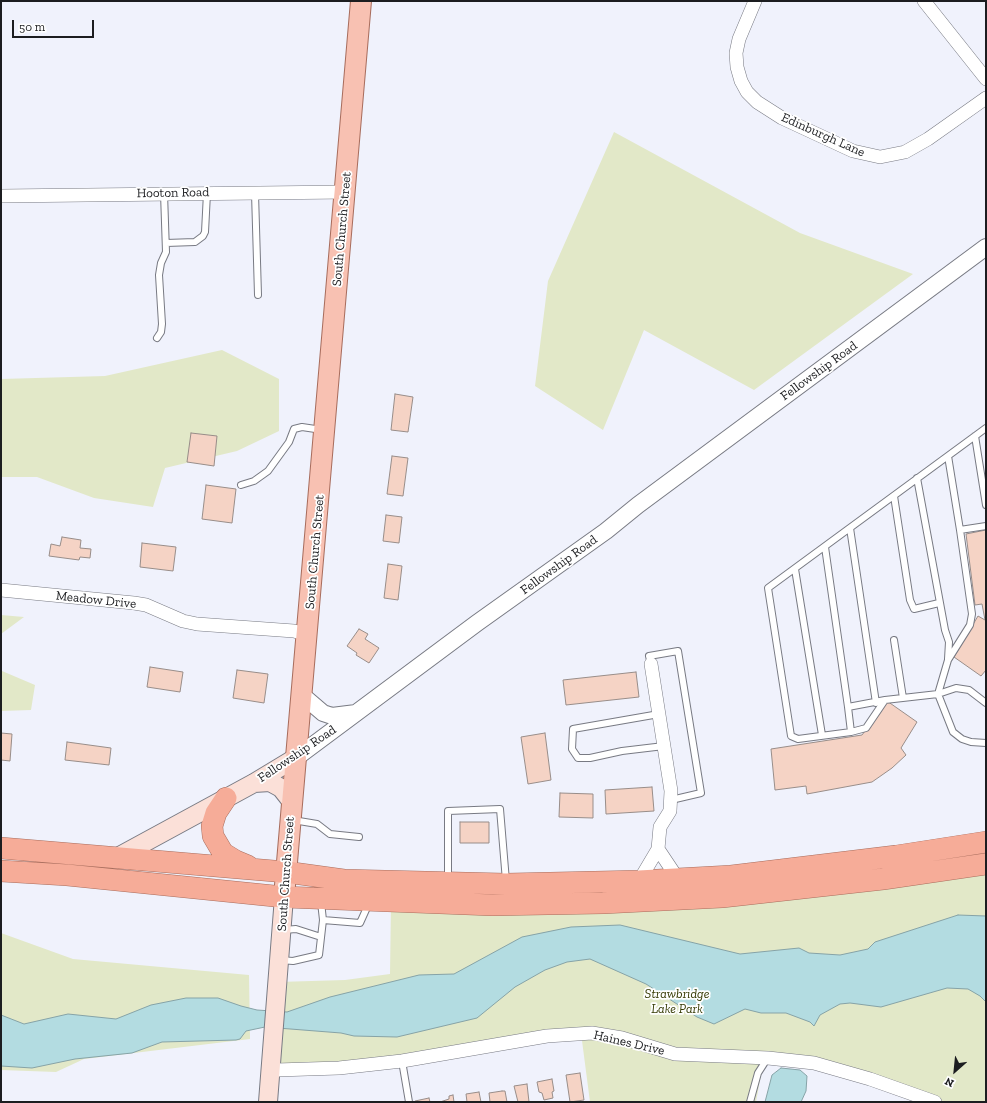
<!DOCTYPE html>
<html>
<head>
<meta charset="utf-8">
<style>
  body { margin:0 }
  #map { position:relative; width:987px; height:1103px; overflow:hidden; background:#f0f2fc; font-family:"Zilla Slab",serif }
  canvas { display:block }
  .frame { position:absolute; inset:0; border:2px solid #1c1d20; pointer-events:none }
  .north { position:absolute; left:935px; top:1051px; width:40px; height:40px; -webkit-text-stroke:3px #fff; paint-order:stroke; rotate:207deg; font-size:11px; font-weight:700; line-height:16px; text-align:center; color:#1c1d20 }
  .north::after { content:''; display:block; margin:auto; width:14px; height:18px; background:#1c1d20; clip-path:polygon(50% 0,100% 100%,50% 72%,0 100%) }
  .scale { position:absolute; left:12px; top:20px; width:82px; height:18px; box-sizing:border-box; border:2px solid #1c1d20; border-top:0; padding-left:5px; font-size:12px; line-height:14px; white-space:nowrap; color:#1c1d20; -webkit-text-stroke:3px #fff; paint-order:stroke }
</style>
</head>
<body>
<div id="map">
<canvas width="987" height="1103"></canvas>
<div class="frame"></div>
<div class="north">N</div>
<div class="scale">50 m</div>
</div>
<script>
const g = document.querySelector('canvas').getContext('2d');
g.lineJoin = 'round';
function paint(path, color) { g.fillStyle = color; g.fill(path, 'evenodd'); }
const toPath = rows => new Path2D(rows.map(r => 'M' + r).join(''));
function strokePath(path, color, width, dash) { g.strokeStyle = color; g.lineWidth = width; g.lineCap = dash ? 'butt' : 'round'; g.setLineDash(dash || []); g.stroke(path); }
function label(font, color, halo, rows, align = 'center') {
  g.font = font + ' "Zilla Slab",serif'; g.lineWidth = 3.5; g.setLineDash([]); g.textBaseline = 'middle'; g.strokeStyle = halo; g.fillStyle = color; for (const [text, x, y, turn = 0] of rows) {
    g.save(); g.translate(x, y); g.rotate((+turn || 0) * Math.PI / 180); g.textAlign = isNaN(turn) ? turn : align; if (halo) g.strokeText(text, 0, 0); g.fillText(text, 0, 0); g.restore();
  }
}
paint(toPath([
  [614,132,800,233,913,274,754,390,644,330,603,430,535,386,548,281],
  [222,350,279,379,279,431,237,451,165,468,153,507,94,498,37,477,1,477,1,379,105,376],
  [1,615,24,617,1,634],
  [2,671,35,685,31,710,1,711],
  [986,864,986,1102,934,1102,905,1090,764,1058,756,1102,590,1102,581,1033,271,1072,278,982,345,980,390,974,391,903,451,904],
  [1,933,73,959,249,975,250,1039,84,1059,56,1072,1,1070]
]), '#e2e8c8');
const water = toPath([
  [958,915,986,916,986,1002,980,996,968,989,947,988,881,1007,850,1003,840,1004,820,1015,814,1026,810,1022,786,1013,761,1013,745,1009,714,1024,697,1017,646,984,590,959,567,962,545,970,515,987,477,1018,397,1037,354,1036,341,1033,265,1027,246,1031,240,1039,236,1040,162,1042,132,1053,75,1059,32,1068,1,1066,1,1015,24,1024,68,1014,116,1019,151,1005,186,998,218,998,241,1006,257,1010,287,1012,330,997,419,975,454,974,522,937,571,927,620,925,740,954,799,948,809,953,840,955,868,949,875,942,958,915],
  [781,1068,800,1070,807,1076,806,1091,801,1102,765,1102,772,1075,781,1068]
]);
paint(water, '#b3dce1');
strokePath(water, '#86a3a7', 1);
const building = toPath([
  [395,394,413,397,408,432,391,430,395,394],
  [191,433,217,436,214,466,187,462,191,433],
  [392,456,408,458,403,496,387,494,392,456],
  [206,485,236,489,232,523,202,519,206,485],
  [386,515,402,517,399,543,383,541,386,515],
  [986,530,986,670,981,676,954,657,978,616,985,620,982,604,975,605,966,534,986,530],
  [62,537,81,540,80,548,91,549,90,558,80,557,79,560,49,556,51,544,60,546,62,537],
  [142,543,176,547,173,571,140,567,142,543],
  [388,564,402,566,398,600,384,598,388,564],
  [359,629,368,634,365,639,379,648,369,663,356,655,357,653,347,646,359,629],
  [150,667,183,672,180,692,147,687,150,667],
  [237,670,268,674,264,703,233,698,237,670],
  [636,672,639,697,566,705,563,680,636,672],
  [887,701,917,722,901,748,906,755,892,768,872,782,807,794,806,786,775,790,771,749,862,735,887,701],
  [1,733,12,734,10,761,1,760,1,733],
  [545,733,551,780,528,784,521,737,545,733],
  [67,742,111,748,109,765,65,760,67,742],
  [652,787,654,811,606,814,605,790,652,787],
  [560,793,593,794,593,818,559,817,560,793],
  [460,822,489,822,489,843,460,843,460,822],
  [580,1073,584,1100,570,1102,566,1075,580,1073],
  [552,1079,554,1091,552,1092,553,1098,544,1100,542,1093,539,1092,537,1082,552,1079],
  [527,1084,529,1102,518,1102,514,1086,527,1084],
  [502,1091,505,1091,507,1102,490,1102,489,1093,502,1091],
  [479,1092,481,1102,467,1102,466,1094,479,1092],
  [453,1095,454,1102,440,1102,449,1099,449,1096,453,1095],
  [429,1098,430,1102,415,1102,415,1101,429,1098]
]);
paint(building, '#f5d3c5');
strokePath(building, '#988d89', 1);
const service = toPath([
  [255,193,258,295],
  [166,243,195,242,203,236,205,232,207,193],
  [157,338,161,332,162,324,159,275,161,263,166,252,164,193],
  [986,428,768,588,791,736,798,739,851,732,866,728,885,700,938,694,953,732,962,739,971,742,986,743],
  [975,436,986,505],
  [948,456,960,530],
  [917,478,945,630,949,642,948,659],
  [241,485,254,481,268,471,289,442,294,429,302,427,322,430],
  [894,496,910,600,914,609,939,603],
  [850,528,876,703],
  [825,547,848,707,885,700],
  [795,569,822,735],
  [894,640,903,698],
  [651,664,649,656,678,651,701,793,671,800],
  [938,694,948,660,970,625,972,614,960,530,986,526],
  [938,694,956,688,969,690,986,703],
  [848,707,851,732],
  [659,714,573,729,572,749,578,758,590,758,622,751,664,746],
  [293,820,317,824,330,834,359,837],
  [448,880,448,811,500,809,506,881],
  [321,902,323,920,360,923,369,903],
  [284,930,296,929,321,937],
  [280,960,293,961,319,955,323,920],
  [402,1061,409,1102],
  [750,1102,758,1073,767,1059]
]);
const minor = toPath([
  [755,1,739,39,736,53,737,67,741,81,747,92,757,102,782,118,853,151,880,157,905,152,928,139,986,98],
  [924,1,986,79],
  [1,196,345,192],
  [1,590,134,603,146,605,183,621,197,624,294,631,308,635],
  [651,664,671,791,670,811,660,827,658,849],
  [639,881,658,849,678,879],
  [271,1072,277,1070,339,1068,402,1061,547,1036,592,1033,622,1038,675,1054,768,1058,814,1063,870,1079,935,1102]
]);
const tertiary = toPath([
  [302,695,323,713,332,716,356,713],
  [297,757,477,623,606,531,638,505,986,247]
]);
const secondary = toPath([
  [254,783,270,782,281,788,292,802],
  [116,858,254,783,297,757],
  [268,1102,284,897]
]);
const primary = toPath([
  [284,897,361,1]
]);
const trunk = toPath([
  [226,798,216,813,212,826,213,836,223,853,236,861,248,866],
  [1,848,286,872,344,880,506,884,639,881,731,876,896,856,986,842],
  [1,871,67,875,284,897,492,905,603,903,722,897,883,879,986,864]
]);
strokePath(service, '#787a83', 8);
strokePath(minor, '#787a83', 14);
strokePath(tertiary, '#787a83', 18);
strokePath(secondary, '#787a83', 20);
strokePath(primary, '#a86d5d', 22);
strokePath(trunk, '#a86d5d', 22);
strokePath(service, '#fff', 6);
strokePath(minor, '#fff', 13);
strokePath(tertiary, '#fff', 16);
strokePath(secondary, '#fbe0d8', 18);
strokePath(primary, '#f8c1b2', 20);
strokePath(trunk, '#f6ac98', 21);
label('13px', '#1c1d20', '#fff', [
  ["Edinburgh Lane",823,135,24],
  ["Hooton Road",173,193,-1],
  ["South Church Street",342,229,-85],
  ["Fellowship Road",819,371,-36],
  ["South Church Street",315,552,-85],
  ["Fellowship Road",559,565,-36],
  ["Meadow Drive",96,600,6],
  ["Fellowship Road",297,754,-34],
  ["South Church Street",286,874,-86],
  ["Haines Drive",629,1043,13]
]);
label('italic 13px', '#353a03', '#fff', [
  ["Strawbridge",677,994],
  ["Lake Park",677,1009]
]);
</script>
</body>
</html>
